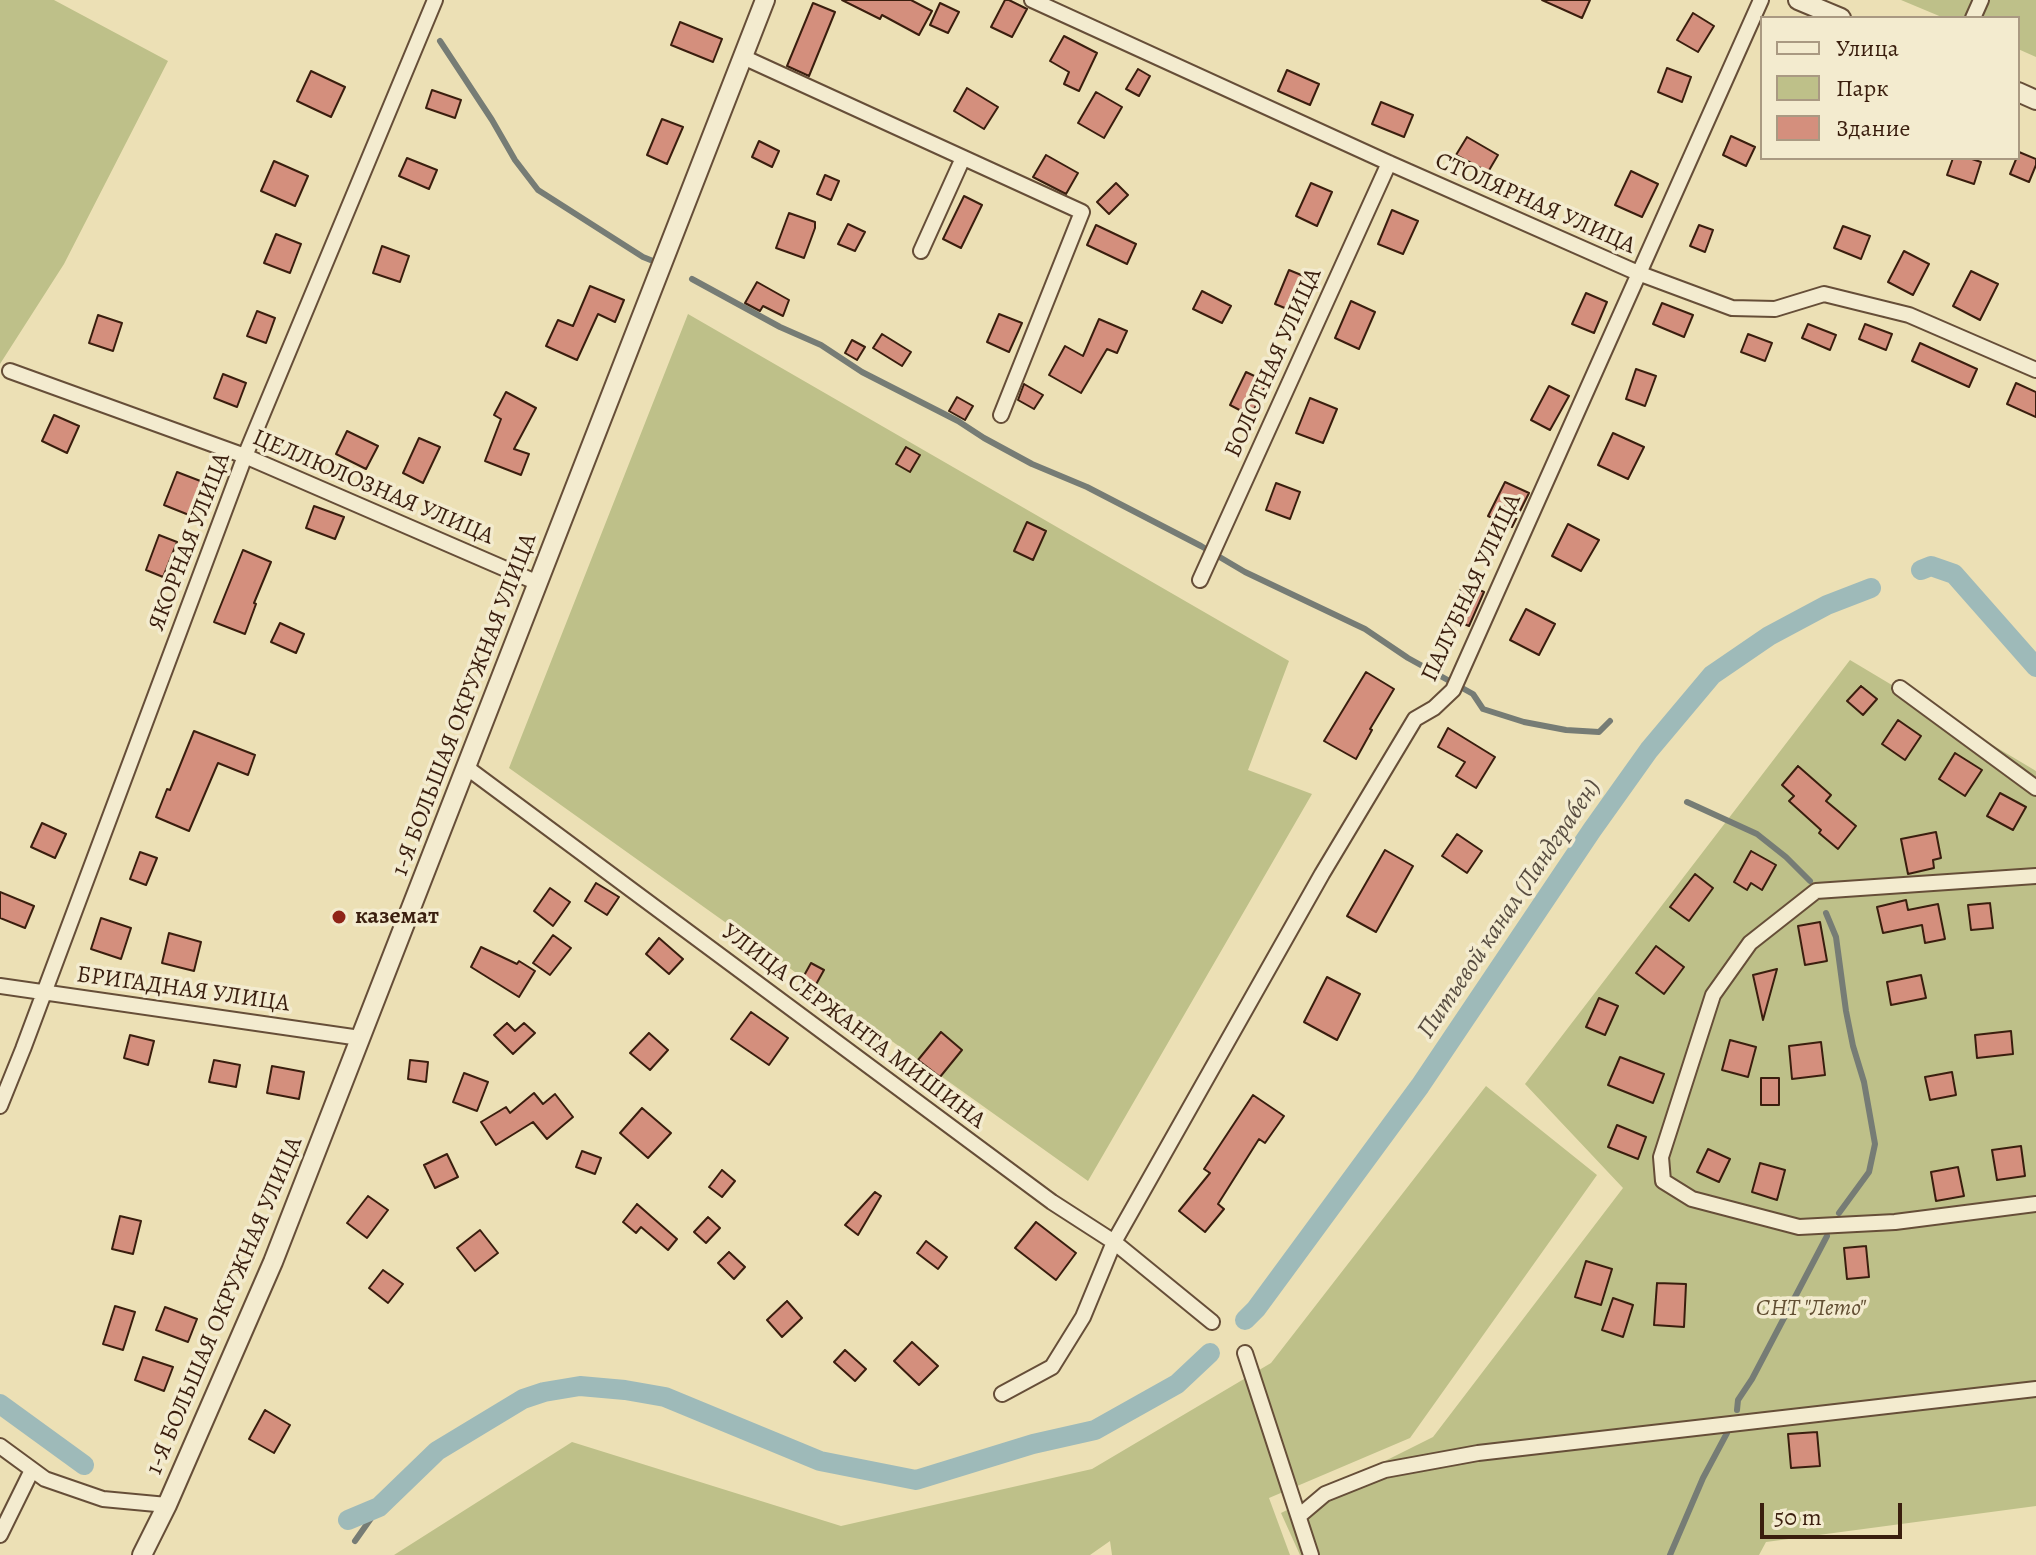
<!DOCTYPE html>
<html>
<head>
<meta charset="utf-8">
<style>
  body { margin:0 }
  #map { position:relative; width:2036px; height:1555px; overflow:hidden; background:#ece0b5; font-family:Alegreya,serif }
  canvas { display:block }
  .legend { position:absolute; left:1760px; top:16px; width:260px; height:144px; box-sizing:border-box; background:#f3ebcf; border:2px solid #a99982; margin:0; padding:10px 14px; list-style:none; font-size:24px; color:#3a1e0e }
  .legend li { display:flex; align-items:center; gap:16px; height:40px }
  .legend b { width:40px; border:2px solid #a99982 }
  .scale { position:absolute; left:1760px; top:1503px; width:142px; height:36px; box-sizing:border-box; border:4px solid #3a1e0e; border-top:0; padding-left:10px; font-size:24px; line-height:28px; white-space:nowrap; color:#3a1e0e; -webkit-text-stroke:6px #f3ebcf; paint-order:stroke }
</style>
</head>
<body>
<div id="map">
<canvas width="2036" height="1555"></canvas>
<ul class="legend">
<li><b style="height:10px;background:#f3ebcf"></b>Улица</li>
<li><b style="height:22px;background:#bec089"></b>Парк</li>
<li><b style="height:22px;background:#d48f7d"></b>Здание</li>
</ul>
<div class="scale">50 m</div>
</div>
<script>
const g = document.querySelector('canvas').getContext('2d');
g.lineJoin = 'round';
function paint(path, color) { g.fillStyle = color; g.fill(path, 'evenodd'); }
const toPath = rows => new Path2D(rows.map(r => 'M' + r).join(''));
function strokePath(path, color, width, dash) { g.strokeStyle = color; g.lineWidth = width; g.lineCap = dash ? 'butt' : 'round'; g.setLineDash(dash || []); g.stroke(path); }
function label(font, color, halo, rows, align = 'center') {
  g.font = font + ' Alegreya,serif'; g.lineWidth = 7; g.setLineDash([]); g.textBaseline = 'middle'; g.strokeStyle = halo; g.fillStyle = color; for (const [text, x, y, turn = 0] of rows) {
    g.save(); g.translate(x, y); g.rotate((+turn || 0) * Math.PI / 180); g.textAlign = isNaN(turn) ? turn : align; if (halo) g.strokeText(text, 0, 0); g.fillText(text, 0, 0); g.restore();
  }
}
paint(toPath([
  [0,0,54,0,168,61,64,264,0,364],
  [1901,0,2036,0,2036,57,2018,49,2018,18,1944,18],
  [688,314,1289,661,1248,770,1312,794,1088,1181,509,768],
  [1850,660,2036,771,2036,1506,1766,1542,1759,1555,1300,1555,1281,1513,1433,1437,1623,1188,1525,1084],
  [1486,1086,1597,1175,1410,1438,1269,1498,1290,1555,1112,1555,1110,1541,1090,1555,394,1555,572,1442,841,1526,1092,1469,1271,1363]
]), '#bec089');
strokePath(toPath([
  [440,41,492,120,515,160,538,190,643,257,653,261],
  [692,279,780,327,821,345,862,372,958,421,984,438,1032,464,1087,487,1201,546,1245,572,1365,629,1408,658,1473,694,1483,709,1524,722,1566,730,1599,732,1610,721],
  [1687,802,1757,834,1786,857,1810,881],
  [1826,913,1836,937,1846,1011,1853,1046,1864,1082,1875,1144,1869,1172,1839,1213],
  [1737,1410,1738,1400,1752,1379,1827,1236],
  [355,1541,379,1507],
  [1670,1555,1703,1478,1727,1433]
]), '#767c75', 6);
strokePath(toPath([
  [1921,570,1931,566,1954,574,2036,667],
  [1245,1320,1256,1309,1420,1086,1592,830,1649,750,1712,675,1769,636,1827,605,1871,588],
  [0,1404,84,1465],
  [348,1520,379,1507,437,1451,523,1399,544,1392,580,1386,625,1390,665,1397,820,1461,916,1480,1033,1444,1095,1430,1177,1384,1210,1353]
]), '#9ebab9', 20);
const building = toPath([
  [842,0,911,0,932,11,919,35,882,15,880,19,842,0],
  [1005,0,1009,0,1027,9,1012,37,991,27,1005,0],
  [1542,0,1590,0,1582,18,1542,0],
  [813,3,835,12,809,76,787,66,813,3],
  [940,3,959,12,948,33,930,25,940,3],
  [1693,13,1714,26,1698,52,1677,40,1693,13],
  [680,22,722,39,713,62,671,45,680,22],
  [1064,36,1097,53,1079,91,1064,84,1069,72,1050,61,1064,36],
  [1667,68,1691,77,1682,102,1658,92,1667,68],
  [1138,69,1150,76,1139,96,1126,89,1138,69],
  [1287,70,1319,84,1310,105,1278,91,1287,70],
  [311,71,345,87,331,117,297,101,311,71],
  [967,88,998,107,984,129,954,111,967,88],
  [432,90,461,100,455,118,426,108,432,90],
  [1096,92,1122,107,1104,138,1078,123,1096,92],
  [1381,102,1413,115,1404,137,1372,124,1381,102],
  [662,119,683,127,667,164,647,155,662,119],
  [1731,136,1755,147,1746,166,1723,155,1731,136],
  [1467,137,1498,155,1488,172,1456,155,1467,137],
  [759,141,779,151,772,167,752,157,759,141],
  [2019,152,2036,159,2036,165,2029,182,2010,174,2019,152],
  [1046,155,1078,173,1066,194,1033,177,1046,155],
  [407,158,437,170,429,189,399,176,407,158],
  [1953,158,1969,158,1981,162,1974,184,1947,175,1953,158],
  [274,161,308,176,295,206,261,191,274,161],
  [1631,171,1658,184,1642,217,1615,205,1631,171],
  [825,175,839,181,831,200,817,194,825,175],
  [1116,183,1128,195,1109,214,1097,202,1116,183],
  [1311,183,1332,192,1317,226,1296,216,1311,183],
  [964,196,982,205,961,248,943,239,964,196],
  [1392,210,1418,221,1403,254,1378,244,1392,210],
  [789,213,815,222,815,228,804,258,776,248,789,213],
  [848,224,865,232,855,251,838,244,848,224],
  [1096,225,1136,244,1127,264,1087,245,1096,225],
  [1699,225,1713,230,1705,252,1690,246,1699,225],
  [1843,226,1870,236,1861,259,1834,248,1843,226],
  [276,234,301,244,290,273,264,263,276,234],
  [382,246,409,256,400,282,373,273,382,246],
  [1904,251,1929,264,1913,295,1888,282,1904,251],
  [1289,270,1311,279,1297,313,1275,304,1289,270],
  [1971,271,1998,284,1980,320,1953,306,1971,271],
  [757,282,789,300,783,316,763,306,760,311,745,303,757,282],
  [590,286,624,300,615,322,598,314,577,360,546,346,558,320,573,326,590,286],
  [1202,291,1231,306,1222,323,1193,309,1202,291],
  [1586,293,1607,302,1594,333,1572,324,1586,293],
  [1351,301,1375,312,1359,349,1335,338,1351,301],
  [1662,303,1693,315,1684,337,1653,324,1662,303],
  [257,311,275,318,266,343,247,336,257,311],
  [999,314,1022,323,1009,352,987,342,999,314],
  [98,315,122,323,113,351,89,343,98,315],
  [1099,319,1127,331,1117,353,1107,349,1081,393,1049,375,1065,346,1083,356,1099,319],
  [1808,324,1836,335,1830,350,1802,338,1808,324],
  [1865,324,1892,334,1886,350,1859,339,1865,324],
  [882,334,911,352,902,366,873,348,882,334],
  [1748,334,1772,343,1765,361,1741,352,1748,334],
  [852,340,865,347,857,360,845,353,852,340],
  [1920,343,1977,369,1969,387,1912,361,1920,343],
  [1636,369,1656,376,1645,406,1626,399,1636,369],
  [1246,372,1267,382,1251,416,1230,405,1246,372],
  [223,374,246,383,237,407,214,398,223,374],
  [2016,383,2036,392,2036,417,2007,404,2016,383],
  [1024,384,1043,395,1034,409,1018,400,1024,384],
  [1549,386,1569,396,1550,430,1531,420,1549,386],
  [506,392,536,408,514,449,529,454,521,475,485,461,501,419,494,415,506,392],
  [957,397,973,406,965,420,949,411,957,397],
  [1310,398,1337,409,1323,443,1296,433,1310,398],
  [54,415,79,426,67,453,42,441,54,415],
  [347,431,378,446,366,469,336,454,347,431],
  [1613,433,1644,447,1628,479,1598,465,1613,433],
  [419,438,440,447,423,483,403,473,419,438],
  [906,447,920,455,910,472,896,464,906,447],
  [177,472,203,482,189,515,164,505,177,472],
  [1505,482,1529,493,1512,527,1488,516,1505,482],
  [1276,483,1300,492,1290,519,1266,510,1276,483],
  [314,506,344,517,335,539,306,528,314,506],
  [1027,522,1046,531,1033,560,1014,551,1027,522],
  [1568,524,1599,540,1581,571,1552,556,1568,524],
  [159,535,177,542,163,577,146,570,159,535],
  [243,550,271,562,254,603,256,604,245,634,214,622,243,550],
  [1464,583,1484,592,1469,626,1447,617,1464,583],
  [1526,609,1555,624,1539,655,1510,640,1526,609],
  [280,623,304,634,296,653,271,642,280,623],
  [1366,672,1394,689,1370,729,1372,730,1356,759,1324,741,1366,672],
  [1861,686,1877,699,1863,715,1847,701,1861,686],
  [1898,720,1921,736,1905,760,1882,744,1898,720],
  [1448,728,1495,757,1476,788,1456,776,1465,762,1438,747,1448,728],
  [194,731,255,755,248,775,218,763,189,831,156,817,167,789,170,790,194,731],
  [1955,753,1982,770,1965,796,1939,779,1955,753],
  [1798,766,1831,795,1826,801,1856,826,1838,849,1819,833,1821,830,1789,801,1794,796,1782,785,1798,766],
  [2000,793,2026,807,2013,830,1987,816,2000,793],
  [42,823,66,834,55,858,31,847,42,823],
  [1936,832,1941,858,1933,860,1934,868,1908,874,1901,839,1936,832],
  [1457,834,1482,851,1467,873,1442,856,1457,834],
  [1385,850,1413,866,1376,932,1347,916,1385,850],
  [1751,851,1776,865,1762,890,1751,883,1747,890,1734,882,1751,851],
  [140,852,157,858,146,885,130,879,140,852],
  [1695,874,1713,888,1689,921,1670,907,1695,874],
  [596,883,619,897,607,915,585,901,596,883],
  [550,888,570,902,553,926,534,911,550,888],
  [0,892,34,906,25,928,0,918,0,892],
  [1906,900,1908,910,1938,904,1945,939,1925,943,1922,925,1883,933,1877,907,1906,900],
  [1990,903,1993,928,1971,930,1968,905,1990,903],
  [101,918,131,928,121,959,91,949,101,918],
  [1820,922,1827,961,1805,965,1798,926,1820,922],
  [169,933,201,942,194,971,162,963,169,933],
  [553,935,571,948,550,975,533,963,553,935],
  [659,938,683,959,669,974,646,954,659,938],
  [1656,946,1684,967,1664,994,1636,973,1656,946],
  [481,947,517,964,519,961,535,971,519,997,471,967,481,947],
  [811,963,824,970,814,988,801,981,811,963],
  [1777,969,1763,1020,1753,975,1777,969],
  [1921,975,1926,998,1891,1005,1887,982,1921,975],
  [1327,977,1360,994,1337,1040,1304,1022,1327,977],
  [1599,998,1618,1006,1605,1035,1586,1027,1599,998],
  [751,1012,788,1038,769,1065,731,1039,751,1012],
  [507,1023,515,1031,524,1023,535,1033,513,1054,494,1035,507,1023],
  [2011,1031,2013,1054,1977,1058,1975,1035,2011,1031],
  [941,1032,962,1050,940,1077,918,1060,941,1032],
  [649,1033,668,1050,650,1070,630,1053,649,1033],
  [130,1035,154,1041,148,1065,124,1058,130,1035],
  [1730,1040,1756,1047,1748,1077,1722,1070,1730,1040],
  [1821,1042,1825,1075,1792,1079,1789,1046,1821,1042],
  [1620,1057,1664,1074,1653,1103,1608,1085,1620,1057],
  [214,1060,240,1065,236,1087,209,1082,214,1060],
  [410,1060,428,1062,426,1082,408,1079,410,1060],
  [272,1066,304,1072,299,1099,267,1093,272,1066],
  [1952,1072,1956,1095,1930,1100,1925,1077,1952,1072],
  [464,1073,488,1082,477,1111,453,1102,464,1073],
  [1761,1078,1779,1078,1779,1105,1761,1105,1761,1078],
  [534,1093,543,1104,555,1094,573,1117,547,1139,533,1122,496,1145,481,1122,506,1107,510,1113,534,1093],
  [1253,1095,1284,1116,1265,1143,1259,1139,1218,1204,1224,1209,1205,1232,1179,1211,1210,1173,1204,1169,1253,1095],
  [642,1108,671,1133,648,1158,620,1133,642,1108],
  [1617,1125,1646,1137,1638,1159,1608,1147,1617,1125],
  [2021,1146,2025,1176,1997,1180,1992,1150,2021,1146],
  [1708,1149,1730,1159,1719,1182,1697,1172,1708,1149],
  [582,1151,601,1158,595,1174,576,1167,582,1151],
  [447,1154,458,1177,435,1188,424,1165,447,1154],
  [1760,1163,1785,1170,1777,1200,1752,1192,1760,1163],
  [1958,1167,1964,1196,1936,1201,1931,1172,1958,1167],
  [722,1170,735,1181,722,1197,709,1187,722,1170],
  [875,1192,881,1196,858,1235,845,1225,875,1192],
  [368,1196,388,1210,367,1238,347,1223,368,1196],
  [637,1204,677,1239,668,1250,641,1227,636,1233,623,1222,637,1204],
  [120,1216,141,1221,133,1254,112,1249,120,1216],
  [708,1217,720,1228,706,1243,694,1232,708,1217],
  [1036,1222,1076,1253,1056,1280,1015,1248,1036,1222],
  [480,1230,498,1253,475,1271,457,1248,480,1230],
  [926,1241,947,1257,938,1269,917,1253,926,1241],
  [1866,1246,1869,1277,1847,1279,1844,1248,1866,1246],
  [729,1252,745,1267,734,1279,718,1263,729,1252],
  [1586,1261,1612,1269,1601,1305,1575,1297,1586,1261],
  [383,1270,403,1284,388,1303,369,1288,383,1270],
  [1657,1283,1686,1284,1684,1327,1654,1325,1657,1283],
  [1613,1298,1633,1305,1623,1337,1602,1330,1613,1298],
  [787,1301,802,1318,782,1337,767,1320,787,1301],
  [115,1306,135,1312,123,1350,103,1344,115,1306],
  [165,1307,197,1319,188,1342,156,1330,165,1307],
  [912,1342,938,1366,919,1385,894,1361,912,1342],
  [845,1350,866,1369,855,1381,834,1362,845,1350],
  [143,1357,173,1367,164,1391,135,1380,143,1357],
  [265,1410,290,1425,274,1453,249,1439,265,1410],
  [1817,1432,1820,1466,1791,1468,1788,1434,1817,1432]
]);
paint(building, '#d48f7d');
strokePath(building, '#3a1e0e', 2);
const minor = toPath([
  [1032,0,1389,163,1638,273,1732,308,1775,309,1824,294,1909,315,2036,370],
  [1973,18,1981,0],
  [743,57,1082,212,1001,415],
  [921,251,963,158],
  [10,371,245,456,538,583],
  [1200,580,1389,163],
  [1900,688,2036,788],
  [466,767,1052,1202,1114,1242,1212,1322],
  [2036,876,1816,891,1750,943,1713,995,1661,1157,1663,1181,1692,1199,1799,1227,1895,1222,2036,1204],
  [0,986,360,1038],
  [0,1106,23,1049,245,456,435,0],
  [1245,1353,1311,1555],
  [1002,1394,1052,1367,1083,1317,1114,1242,1322,874,1415,719,1434,708,1453,690,1761,0],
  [0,1446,45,1479,103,1499,167,1505],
  [1299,1516,1325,1494,1385,1470,1478,1453,2036,1389],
  [0,1535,32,1470]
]);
const tertiary = toPath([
  [1798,0,1841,18],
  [2018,92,2036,100],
  [142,1555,167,1505,273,1262,765,0]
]);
strokePath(minor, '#664e38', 18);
strokePath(tertiary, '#664e38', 22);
strokePath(minor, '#f3ebcf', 14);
strokePath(tertiary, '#f3ebcf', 18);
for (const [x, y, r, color] of [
  [339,917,8,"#8f2418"]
]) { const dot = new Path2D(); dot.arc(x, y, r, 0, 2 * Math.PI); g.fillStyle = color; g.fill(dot); strokePath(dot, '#f3ebcf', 3); }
label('24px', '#3a1e0e', '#f3ebcf', [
  ["СТОЛЯРНАЯ УЛИЦА",1535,204,24],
  ["БОЛОТНАЯ УЛИЦА",1274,363,-66],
  ["ЦЕЛЛЮЛОЗНАЯ УЛИЦА",373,488,23],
  ["ЯКОРНАЯ УЛИЦА",190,542,-69],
  ["ПАЛУБНАЯ УЛИЦА",1472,588,-65],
  ["1-Я БОЛЬШАЯ ОКРУЖНАЯ УЛИЦА",465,705,-69],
  ["БРИГАДНАЯ УЛИЦА",183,990,8],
  ["УЛИЦА СЕРЖАНТА МИШИНА",853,1027,37],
  ["1-Я БОЛЬШАЯ ОКРУЖНАЯ УЛИЦА",225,1306,-67]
]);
label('bold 24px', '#3a1e0e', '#f3ebcf', [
  ["каземат",355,917]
], 'left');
label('italic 24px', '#624f33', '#f3ebcf', [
  ["СНТ \"Лето\"",1811,1309]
]);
label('italic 26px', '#584d41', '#f3ebcf', [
  ["Питьевой канал (Ландграбен)",1510,909,-56]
]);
</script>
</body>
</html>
